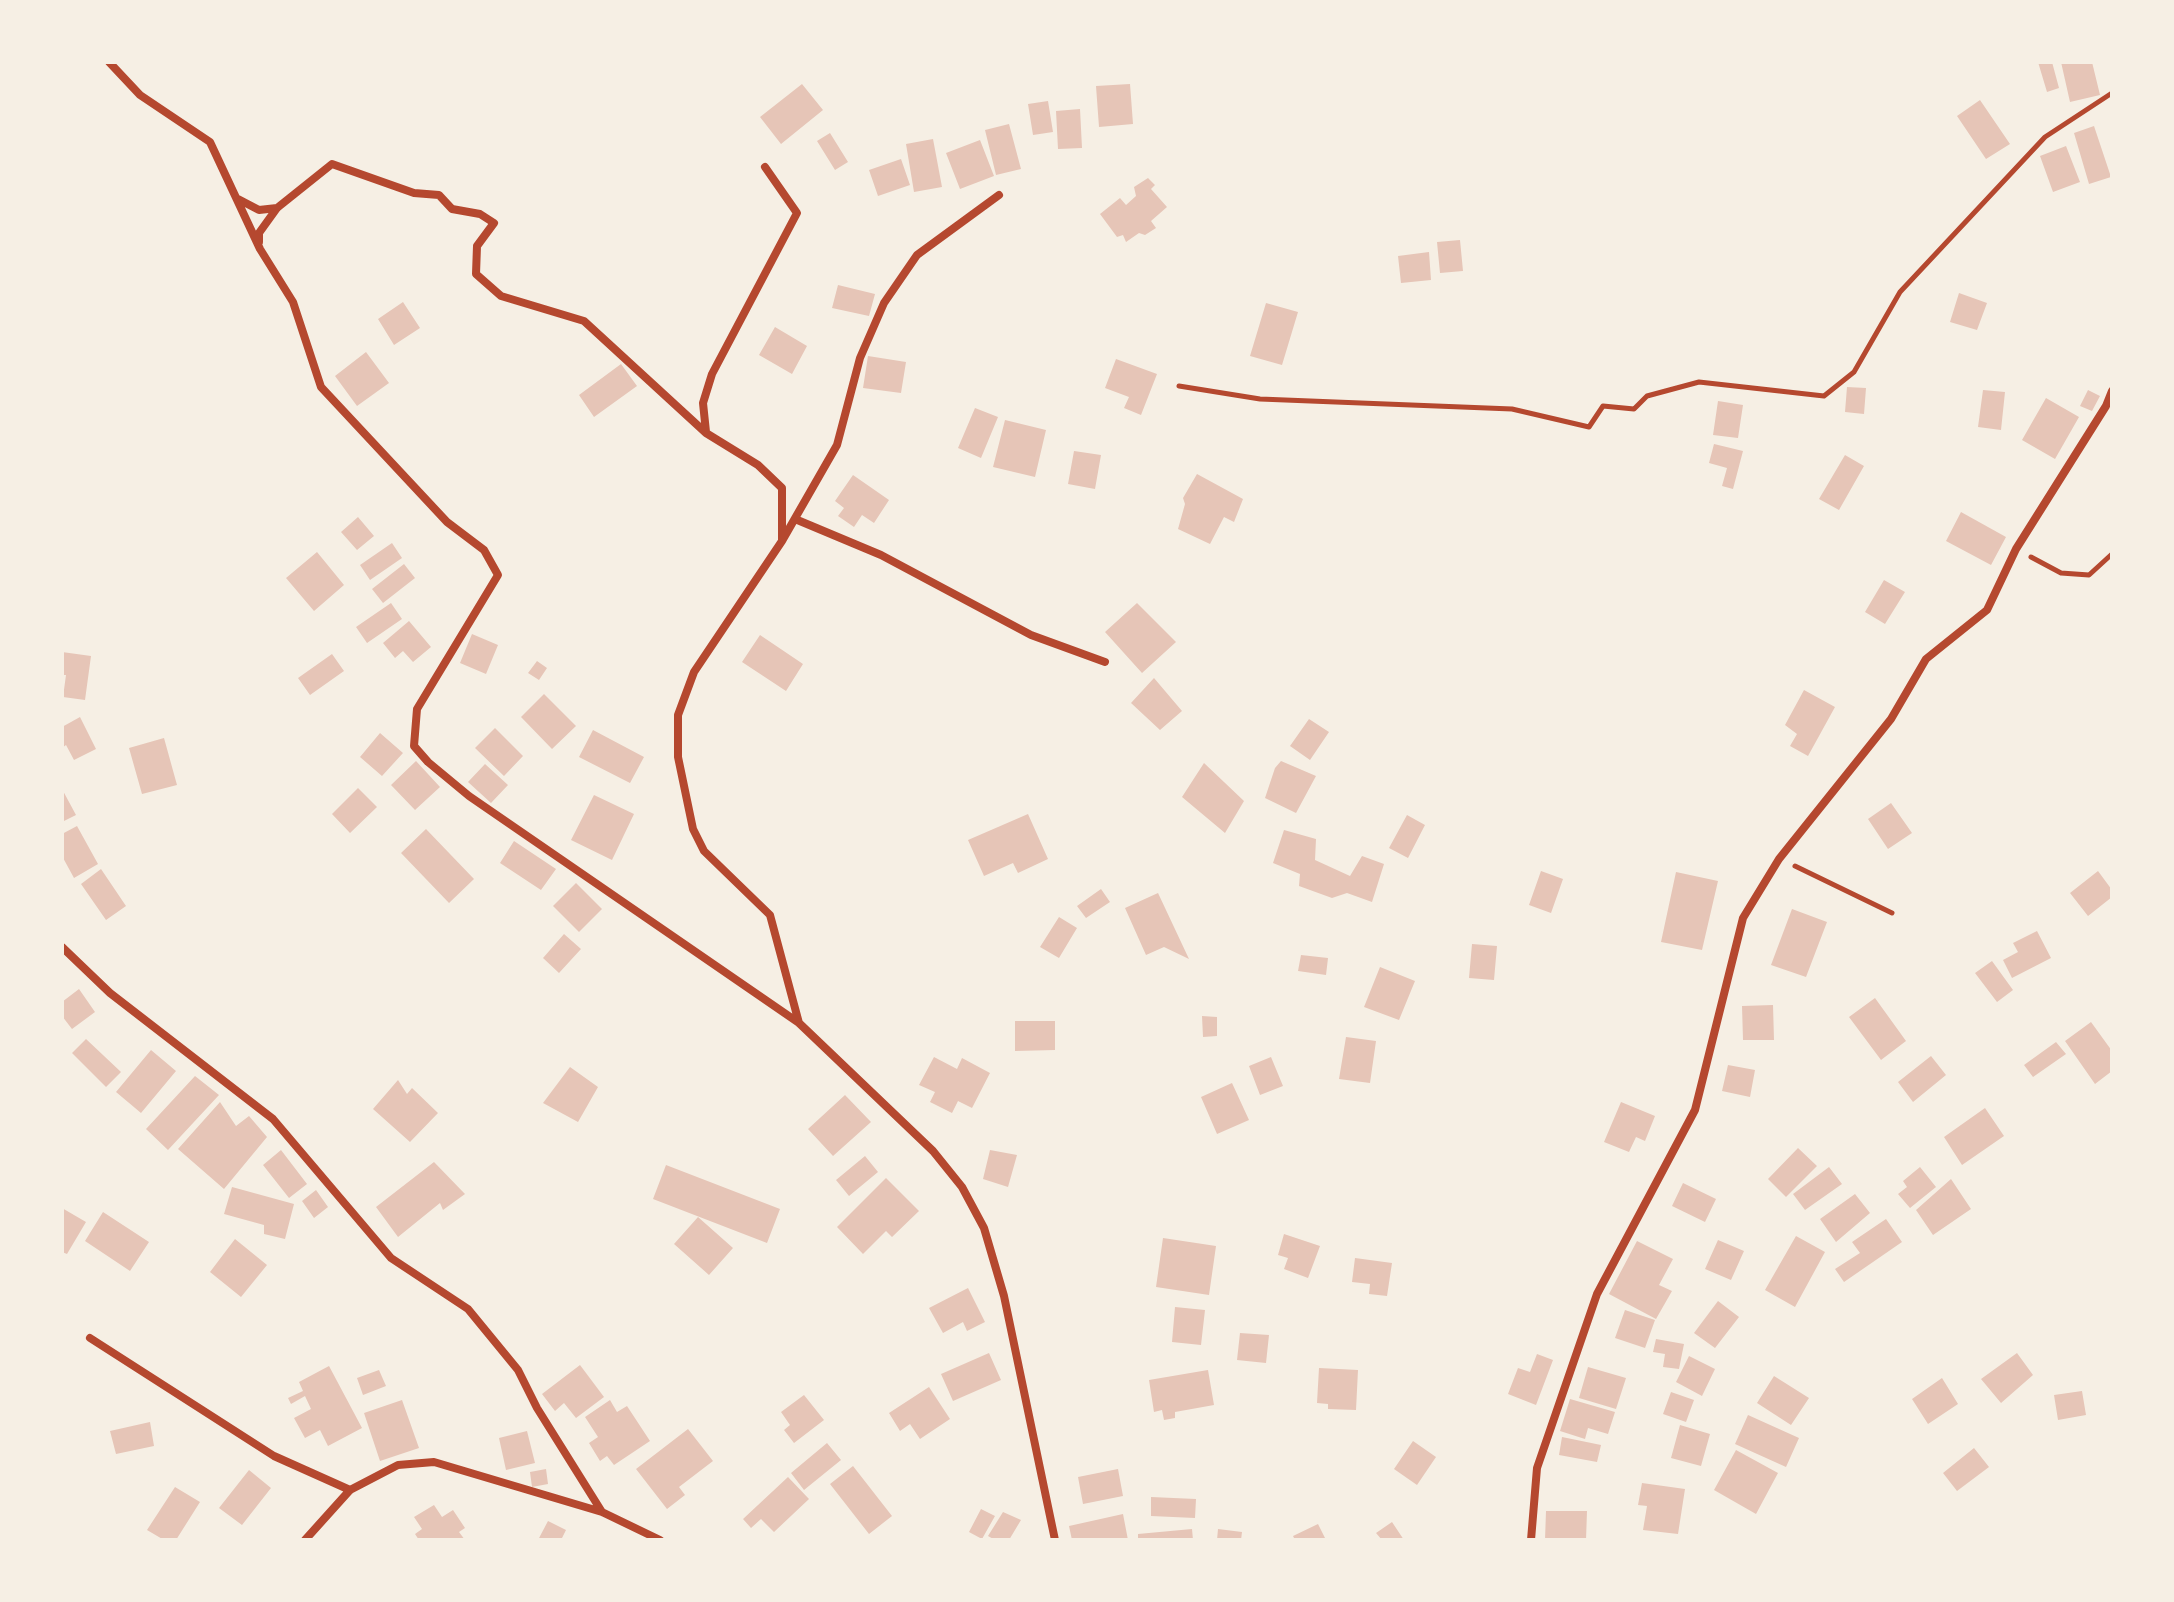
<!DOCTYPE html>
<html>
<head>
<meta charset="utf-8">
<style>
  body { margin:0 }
  #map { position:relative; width:2174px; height:1602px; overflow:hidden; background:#f6efe4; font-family:Montserrat,sans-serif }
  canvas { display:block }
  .frame { position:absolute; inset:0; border:64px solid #f6efe4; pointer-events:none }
</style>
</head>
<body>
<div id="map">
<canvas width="2174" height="1602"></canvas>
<div class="frame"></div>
</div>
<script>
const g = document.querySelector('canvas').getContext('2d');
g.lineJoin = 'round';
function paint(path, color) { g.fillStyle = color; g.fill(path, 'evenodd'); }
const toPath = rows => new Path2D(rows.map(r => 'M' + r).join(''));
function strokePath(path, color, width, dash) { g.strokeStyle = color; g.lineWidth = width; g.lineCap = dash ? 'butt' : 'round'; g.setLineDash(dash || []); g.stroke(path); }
paint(toPath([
  [2038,62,2052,62,2059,88,2047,92],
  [2061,62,2092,62,2100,95,2070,102],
  [802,84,823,110,781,144,760,117],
  [1130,84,1133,124,1099,127,1096,86],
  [1980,100,2010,144,1986,159,1957,116],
  [1048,101,1053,132,1033,135,1028,104],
  [1080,109,1082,148,1058,149,1056,111],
  [1009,124,1021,169,996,175,985,130],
  [2094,126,2111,177,2089,184,2074,133],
  [830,133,848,162,835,170,817,141],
  [933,139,942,187,914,192,906,144],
  [980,140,994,176,960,189,946,153],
  [2066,146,2080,182,2053,192,2040,156],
  [901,159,910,185,878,196,869,170],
  [1148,178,1155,185,1151,189,1167,207,1151,221,1156,228,1145,235,1139,233,1126,242,1123,235,1117,237,1100,214,1120,198,1126,205,1136,196,1134,187],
  [1460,240,1463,271,1440,273,1437,242],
  [1429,252,1431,280,1401,283,1398,256],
  [838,285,875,294,869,316,832,308],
  [1959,293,1987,303,1977,330,1950,322],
  [403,302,420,328,394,345,378,319],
  [1266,303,1298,312,1282,365,1250,356],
  [775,327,807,346,792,374,759,355],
  [366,352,389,383,357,406,335,376],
  [868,356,906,362,901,393,863,388],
  [1116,359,1157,374,1141,415,1124,408,1129,397,1105,388],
  [621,364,637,386,594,417,579,395],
  [1847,387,1866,388,1864,414,1845,412],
  [1983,390,2005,392,2001,430,1978,427],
  [2088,390,2100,396,2092,411,2080,406],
  [2046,398,2079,417,2055,459,2022,440],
  [1718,401,1743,405,1738,438,1713,435],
  [975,408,998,417,981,458,958,448],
  [1005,420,1046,430,1035,477,993,467],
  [1714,444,1743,451,1733,489,1722,486,1727,468,1709,463],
  [1074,451,1101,455,1095,489,1068,484],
  [1845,455,1864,466,1839,510,1819,499],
  [1197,474,1243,499,1234,522,1224,517,1210,544,1178,529,1185,504,1183,498],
  [853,475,889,500,874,523,862,515,854,527,838,516,844,508,835,501],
  [1961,512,2006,537,1991,565,1946,541],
  [358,517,374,536,357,550,341,532],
  [392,543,402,558,370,580,360,565],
  [317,552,344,585,314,611,286,578],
  [404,564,415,578,383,603,372,589],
  [1884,580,1905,592,1885,624,1865,612],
  [391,603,402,619,367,643,356,627],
  [1137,603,1176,642,1142,673,1105,632],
  [409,621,431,647,413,662,403,651,395,658,383,643],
  [472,634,498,645,486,674,460,663],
  [760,635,803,664,786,691,742,662],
  [62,652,91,656,85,700,63,697,66,675,62,675],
  [332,654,344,671,310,695,298,678],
  [537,661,547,668,539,680,528,673],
  [1154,678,1182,711,1160,730,1131,703],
  [1804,690,1835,707,1808,756,1790,746,1797,734,1785,725],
  [544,694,576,726,552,749,521,717],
  [80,717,96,749,74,760,66,745,62,748,62,727],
  [1309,719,1329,732,1310,760,1290,746],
  [495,728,523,756,504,776,475,748],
  [593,730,644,757,630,783,579,757],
  [380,733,403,753,382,776,360,757],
  [164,738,177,785,142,794,129,748],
  [416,761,440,787,415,810,391,785],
  [1281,761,1316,776,1296,813,1265,798,1275,768],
  [1204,763,1244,801,1225,833,1182,797],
  [485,764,508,785,491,803,468,782],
  [358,788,377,807,350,833,332,814],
  [62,789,76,815,62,822],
  [594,795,634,814,612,860,571,840],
  [1891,803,1912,833,1888,849,1868,819],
  [1028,814,1048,859,1018,873,1013,863,984,876,968,840],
  [1407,815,1425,825,1408,858,1389,848],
  [77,826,98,864,74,878,62,856,62,834],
  [426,829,474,879,449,903,401,853],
  [1284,830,1316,839,1315,860,1350,876,1362,856,1384,864,1372,902,1347,893,1332,898,1299,886,1300,874,1273,863],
  [514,841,556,869,541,890,500,863],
  [101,869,126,906,106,920,81,884],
  [1541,871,1563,879,1551,913,1529,905],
  [2098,871,2112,890,2112,897,2088,916,2070,893],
  [1676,872,1718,881,1702,950,1661,942],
  [576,883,602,909,579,932,553,906],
  [1101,889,1110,902,1086,918,1077,906],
  [1158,893,1189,959,1164,947,1146,955,1125,908],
  [1792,909,1827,922,1806,977,1771,965],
  [1059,917,1077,928,1059,958,1040,947],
  [2037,931,2051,958,2012,978,2003,960,2018,952,2013,943],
  [564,934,581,949,559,973,543,958],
  [1472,944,1497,946,1494,980,1469,978],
  [1301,955,1328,958,1326,975,1298,971],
  [1992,961,2013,990,1997,1002,1975,973],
  [1380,967,1415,981,1399,1020,1364,1007],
  [79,989,95,1012,72,1029,62,1016,62,1002],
  [1875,998,1906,1041,1881,1060,1849,1017],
  [1773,1005,1774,1040,1743,1040,1742,1006],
  [1202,1016,1217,1017,1217,1036,1203,1037],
  [1015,1021,1055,1021,1055,1050,1015,1051],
  [2091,1022,2112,1051,2112,1071,2095,1084,2065,1041],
  [1346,1037,1376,1041,1370,1083,1339,1079],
  [86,1039,121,1072,106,1087,72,1053],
  [2056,1042,2066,1054,2033,1077,2024,1065],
  [151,1050,176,1071,141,1113,116,1092],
  [1931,1056,1946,1075,1913,1102,1898,1082],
  [934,1057,957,1069,962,1058,990,1073,972,1108,958,1101,952,1113,930,1102,935,1092,919,1085],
  [1271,1057,1283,1086,1260,1095,1249,1066],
  [1728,1065,1755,1070,1750,1097,1722,1091],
  [570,1067,598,1087,578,1122,543,1103],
  [195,1076,219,1095,168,1150,146,1129],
  [398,1080,407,1094,412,1088,438,1113,410,1142,373,1109],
  [1232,1083,1249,1120,1217,1134,1201,1097],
  [845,1095,871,1122,833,1156,808,1129],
  [220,1102,236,1126,249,1116,267,1137,224,1189,178,1149],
  [1621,1102,1655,1116,1645,1141,1636,1137,1629,1152,1604,1142],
  [1985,1108,2004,1136,1962,1165,1944,1137],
  [1798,1148,1817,1166,1786,1197,1768,1179],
  [281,1150,307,1184,289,1198,263,1165],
  [990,1150,1017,1155,1008,1187,983,1179],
  [865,1156,878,1172,849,1196,836,1180],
  [434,1162,465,1194,443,1210,440,1203,398,1237,376,1207],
  [666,1165,780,1209,767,1243,653,1199],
  [1829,1167,1842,1184,1805,1210,1793,1194],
  [1920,1167,1936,1187,1910,1208,1898,1194,1907,1187,1903,1181],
  [886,1178,919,1211,892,1237,886,1231,863,1254,837,1227],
  [1951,1179,1971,1209,1933,1235,1916,1210],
  [1683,1183,1716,1199,1705,1222,1672,1206],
  [232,1187,294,1204,285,1239,264,1234,264,1225,224,1214],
  [316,1190,328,1207,314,1218,302,1201],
  [1855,1194,1870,1213,1836,1242,1820,1219],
  [62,1208,86,1222,67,1254,62,1252],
  [103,1212,149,1242,130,1271,85,1241],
  [698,1217,733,1248,709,1275,674,1244],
  [1886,1219,1902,1242,1844,1282,1835,1269,1860,1253,1852,1242],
  [1284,1234,1320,1246,1308,1278,1284,1269,1288,1258,1278,1255],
  [1796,1236,1825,1252,1795,1307,1765,1290],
  [1163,1238,1216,1246,1209,1295,1156,1287],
  [235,1239,267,1265,241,1297,210,1272],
  [1718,1240,1744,1251,1731,1280,1705,1269],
  [1637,1241,1673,1259,1659,1285,1672,1291,1656,1319,1609,1294],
  [1355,1258,1392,1263,1387,1296,1369,1294,1370,1284,1352,1282],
  [968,1288,985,1322,967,1331,963,1322,943,1333,929,1308],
  [1718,1301,1739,1317,1715,1348,1694,1333],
  [1175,1307,1205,1310,1201,1345,1172,1342],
  [1625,1310,1655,1320,1645,1348,1615,1338],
  [1240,1333,1269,1335,1266,1363,1237,1360],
  [1656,1339,1684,1344,1679,1369,1663,1367,1665,1354,1653,1352],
  [989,1353,1001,1380,953,1401,941,1374],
  [2017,1353,2033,1375,2001,1403,1981,1379],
  [1537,1354,1553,1360,1536,1405,1508,1394,1518,1368,1530,1372],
  [1689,1356,1715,1369,1702,1396,1676,1382],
  [580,1365,604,1397,576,1418,564,1403,555,1411,542,1394],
  [329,1366,362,1428,328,1446,320,1430,305,1438,294,1418,311,1409,305,1396,291,1404,288,1398,303,1391,299,1382],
  [1588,1367,1626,1378,1616,1409,1579,1398],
  [1319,1368,1358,1370,1356,1410,1328,1409,1328,1404,1317,1403],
  [379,1370,386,1386,363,1395,357,1378],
  [1208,1370,1214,1405,1175,1412,1175,1418,1164,1420,1162,1410,1154,1412,1149,1380],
  [1774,1376,1809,1398,1791,1425,1757,1403],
  [1942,1378,1958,1404,1928,1424,1912,1399],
  [929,1387,950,1419,920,1439,910,1424,900,1431,889,1413],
  [2082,1391,2086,1415,2058,1420,2054,1395],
  [1671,1392,1694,1400,1686,1422,1663,1414],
  [804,1395,824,1420,794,1443,784,1430,790,1425,781,1412],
  [1570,1399,1615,1412,1608,1434,1588,1428,1585,1439,1560,1431],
  [402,1400,419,1448,380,1461,364,1413],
  [610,1400,617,1412,627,1406,650,1441,614,1465,607,1456,600,1461,589,1443,598,1437,585,1417],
  [1748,1415,1799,1438,1786,1467,1735,1444],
  [150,1422,154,1446,116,1454,110,1431],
  [1680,1425,1710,1434,1701,1466,1671,1458],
  [688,1429,713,1461,679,1487,685,1495,667,1509,636,1469],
  [527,1431,535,1463,506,1470,499,1438],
  [1562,1437,1601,1445,1597,1462,1559,1455],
  [1413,1441,1436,1457,1417,1485,1394,1469],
  [827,1443,841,1460,804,1490,791,1473],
  [1974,1448,1989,1467,1957,1491,1943,1473],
  [1736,1450,1778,1473,1756,1514,1714,1490],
  [853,1466,892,1516,869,1534,830,1484],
  [546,1469,548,1484,532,1487,530,1472],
  [1118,1469,1123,1496,1083,1504,1078,1477],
  [249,1470,271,1488,242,1525,219,1508],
  [788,1477,809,1499,774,1532,761,1519,751,1528,743,1519],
  [1642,1483,1685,1489,1678,1534,1643,1530,1647,1506,1638,1505],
  [175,1487,200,1502,176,1540,164,1540,147,1530],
  [1151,1497,1196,1499,1195,1518,1151,1516],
  [434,1505,442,1517,453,1510,465,1528,459,1532,465,1540,419,1540,415,1534,422,1529,414,1517],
  [981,1509,995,1516,982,1539,969,1532],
  [1546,1511,1587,1511,1586,1540,1545,1540],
  [1003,1512,1021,1520,1009,1540,995,1540,988,1536],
  [1123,1514,1128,1540,1072,1540,1069,1526],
  [548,1521,566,1530,561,1540,538,1540],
  [1392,1522,1404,1540,1382,1540,1376,1533],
  [1318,1524,1326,1540,1295,1540,1293,1536],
  [1192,1529,1193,1540,1138,1540,1138,1534],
  [1218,1529,1242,1532,1241,1540,1217,1540]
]), '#e6c5b7');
strokePath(toPath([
  [1179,386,1260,399,1512,409,1589,427,1603,406,1634,409,1647,396,1699,382,1824,396,1854,372,1900,292,2045,137,2112,93],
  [2031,557,2061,573,2089,575,2112,554],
  [1795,866,1892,913]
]), '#b5482f', 5);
strokePath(toPath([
  [109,62,140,95,210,142,260,249,293,302,321,387,447,522,484,550,498,575,417,709,414,746,428,762,469,796,799,1023,933,1151,962,1187,984,1228,1004,1296,1055,1540],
  [238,199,259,210,277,208],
  [259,242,259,233,277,208,332,164,414,193,439,195,452,209,480,214,494,223,477,246,476,274,501,296,584,321,706,433,758,465,782,488,782,540],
  [706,432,703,403,712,374,797,213,765,167],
  [795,519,881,555,1031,635,1105,662],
  [62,947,110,993,273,1119,391,1258,468,1309,518,1370,537,1408,602,1512],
  [799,1023,770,915,704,851,693,829,678,757,678,715,694,672,782,541,837,445,860,358,884,303,917,255,999,195],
  [90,1338,274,1456,350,1490],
  [305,1540,350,1490,398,1465,434,1462,602,1512,660,1540],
  [1531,1540,1537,1468,1597,1294,1695,1110,1743,918,1779,859,1891,719,1926,659,1987,610,2016,549,2106,406,2112,391]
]), '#b5482f', 8);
</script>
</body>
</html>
